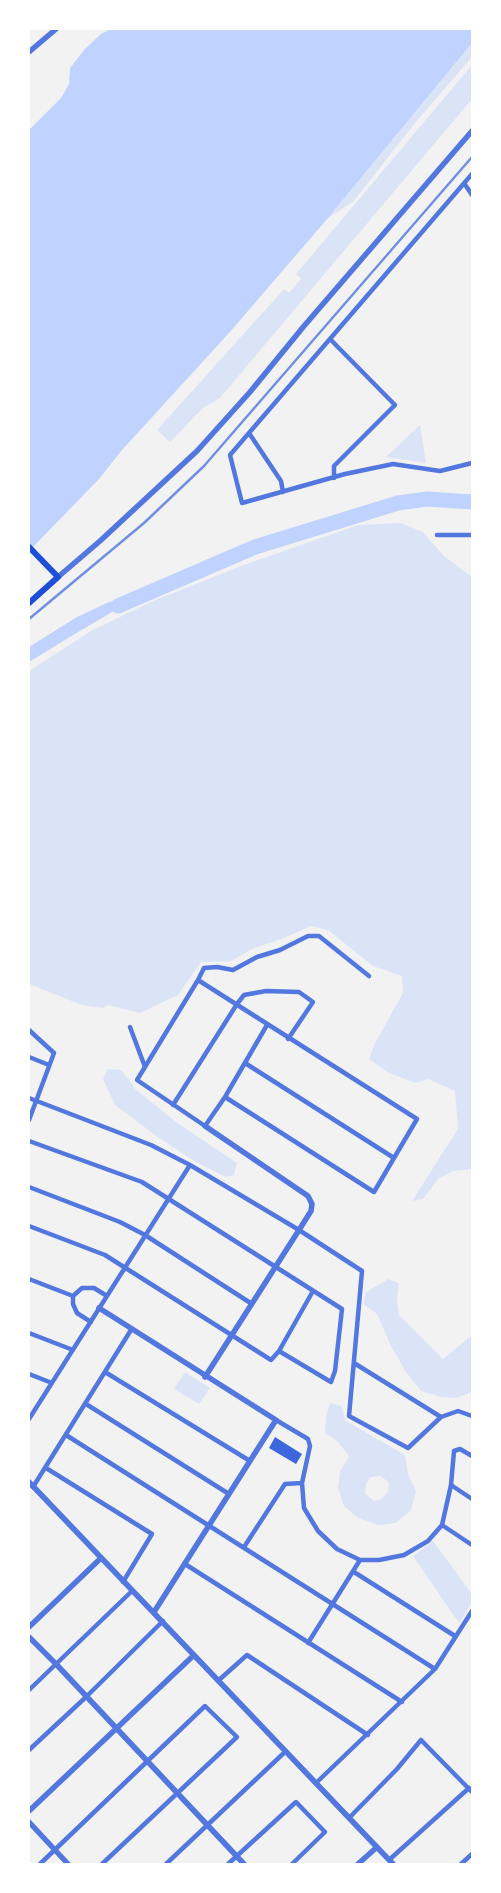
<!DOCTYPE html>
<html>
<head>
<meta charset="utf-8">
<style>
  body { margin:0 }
  #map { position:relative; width:501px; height:1893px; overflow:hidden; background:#f2f2f2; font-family:"Fira Sans",sans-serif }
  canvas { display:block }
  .frame { position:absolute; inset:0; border:30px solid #fff; pointer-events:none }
</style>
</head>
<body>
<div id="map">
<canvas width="501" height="1893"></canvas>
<div class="frame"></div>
</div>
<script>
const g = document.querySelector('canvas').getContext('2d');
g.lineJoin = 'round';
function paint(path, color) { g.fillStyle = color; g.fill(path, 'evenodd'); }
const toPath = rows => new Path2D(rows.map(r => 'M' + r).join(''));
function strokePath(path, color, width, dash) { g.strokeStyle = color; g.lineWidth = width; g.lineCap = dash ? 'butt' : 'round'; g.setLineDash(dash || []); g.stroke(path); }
paint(toPath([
  [472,43,472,57,415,123,353,202,328,218],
  [472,65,472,99,220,398,203,408,170,442,157,430,284,289,289,293,301,279,296,274],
  [420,425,426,463,386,457],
  [401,523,423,532,444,556,472,577,472,1169,453,1171,438,1179,423,1199,412,1201,458,1129,455,1091,428,1079,416,1083,389,1073,369,1059,375,1043,403,993,402,976,373,966,328,930,311,926,284,938,252,949,231,961,201,962,178,995,140,1013,108,1005,103,1008,82,1005,29,984,29,671,91,631,153,601,241,566,358,525],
  [108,1069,121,1070,131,1082,134,1088,176,1122,237,1163,234,1175,226,1177,196,1162,159,1138,115,1105,103,1079],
  [388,1279,399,1283,397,1299,399,1315,443,1359,472,1335,472,1392,456,1398,441,1397,421,1391,406,1372,391,1346,377,1314,363,1304,366,1292],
  [185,1372,210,1388,199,1404,174,1389],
  [330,1403,341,1406,346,1421,405,1455,408,1474,416,1491,411,1510,396,1523,378,1525,358,1518,344,1506,338,1488,340,1472,349,1456,338,1442,325,1433,326,1416],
  [381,1476,389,1483,388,1491,382,1499,374,1501,365,1493,366,1484,371,1477],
  [433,1541,472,1594,472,1603,459,1623,413,1556]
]), '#dbe4f7');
paint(toPath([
  [111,29,472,29,472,43,328,218,229,333,122,450,99,479,29,551,29,130,61,98,69,84,70,68,85,49,101,34],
  [136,598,73,635,29,662,29,647,77,617,109,602]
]), '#bfd3fe');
strokePath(toPath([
  [118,606,255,547,398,503,427,499,472,502]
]), '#bfd3fe', 15);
paint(toPath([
  [275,1437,302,1454,296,1464,269,1448]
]), '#3d67dc');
strokePath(toPath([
  [472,174,230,455,242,503,345,474,393,464,440,471,472,463],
  [464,183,472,195],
  [330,339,395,405,334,466,334,478],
  [249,433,281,481,283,492],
  [437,535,472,535],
  [198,980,204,968,217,967,233,970,257,957,280,950,308,936,319,936,369,976],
  [130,1027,145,1067],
  [29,1030,54,1053,29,1120],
  [29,1057,49,1065],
  [245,1063,394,1158],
  [225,1097,374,1192,394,1158,417,1119,198,980,137,1080,205,1126,225,1097,267,1025],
  [29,1098,151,1145,190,1165,299,1230,362,1271,349,1416,408,1448,441,1417,458,1411,472,1416],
  [173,1105,237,1004,244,995,266,991,299,992,313,1002,288,1039],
  [29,1141,142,1182,342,1309,335,1371,331,1382,279,1351],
  [29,1187,120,1222,145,1235,252,1304],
  [29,1226,105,1255,271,1360,279,1351,313,1291],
  [29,1279,73,1296],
  [73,1296,82,1288,94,1288,107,1296],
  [73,1296,73,1304,77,1313,91,1322],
  [29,1333,73,1350],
  [354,1363,441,1417],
  [105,1372,250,1461],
  [29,1374,52,1383],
  [86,1404,229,1494],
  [29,1419,190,1165],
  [276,1420,308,1439,310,1446,302,1483,304,1508,318,1531,337,1549,360,1560,379,1560,404,1555,428,1541,442,1525,451,1485,454,1451,460,1449,472,1456],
  [66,1435,435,1669],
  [46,1468,152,1534,123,1582],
  [451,1485,472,1499],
  [33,1487,131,1330],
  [442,1525,472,1545],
  [244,1547,285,1484,302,1483],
  [185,1564,402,1702],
  [354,1572,455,1636],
  [308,1643,360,1560],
  [219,1680,247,1655,368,1735],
  [29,1690,132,1591],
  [29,1750,86,1697,163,1621],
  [316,1783,435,1669,472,1611],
  [349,1818,397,1769,421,1740,472,1792],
  [389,1860,469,1788],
  [40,1864,205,1706,237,1737,102,1864],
  [166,1864,286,1751],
  [228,1864,296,1802,325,1832,292,1864],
  [461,1864,472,1854]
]), '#5277de', 4.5);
strokePath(toPath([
  [29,52,56,29],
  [58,577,100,541,197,451,250,392,304,326,472,131],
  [205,1126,308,1196,312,1204,311,1211,299,1230,205,1377],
  [99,1308,276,1420,154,1612],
  [29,1482,393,1864],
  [29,1627,101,1558],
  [29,1637,56,1664,244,1864],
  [29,1811,194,1655],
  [29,1822,68,1864],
  [358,1864,377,1847]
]), '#5277de', 5.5);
strokePath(toPath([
  [29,547,58,577,29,603]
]), '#1d4ed8', 6);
strokePath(toPath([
  [29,619,144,523,204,466,472,157]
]), '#7290e2', 2.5);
</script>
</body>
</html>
